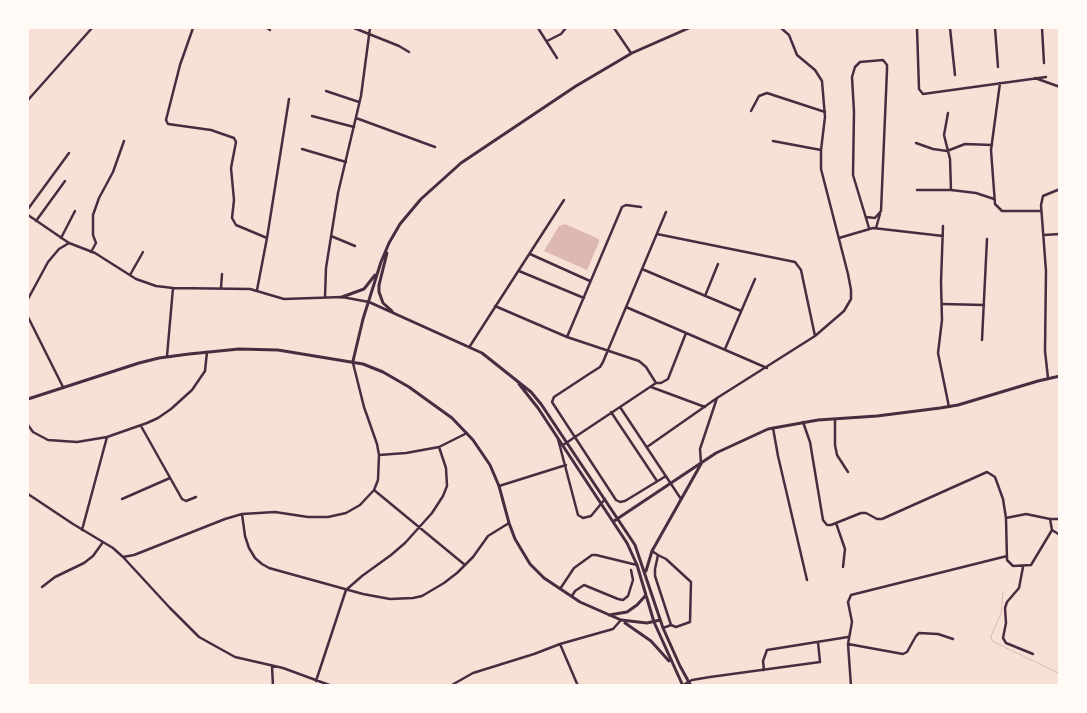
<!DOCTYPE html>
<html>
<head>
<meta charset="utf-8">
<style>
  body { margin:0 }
  #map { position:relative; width:1087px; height:713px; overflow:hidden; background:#f7e1d7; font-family:Inter,sans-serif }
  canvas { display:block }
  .frame { position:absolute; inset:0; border:29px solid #fffaf5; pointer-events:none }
</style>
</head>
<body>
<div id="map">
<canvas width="1087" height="713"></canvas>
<div class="frame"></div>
</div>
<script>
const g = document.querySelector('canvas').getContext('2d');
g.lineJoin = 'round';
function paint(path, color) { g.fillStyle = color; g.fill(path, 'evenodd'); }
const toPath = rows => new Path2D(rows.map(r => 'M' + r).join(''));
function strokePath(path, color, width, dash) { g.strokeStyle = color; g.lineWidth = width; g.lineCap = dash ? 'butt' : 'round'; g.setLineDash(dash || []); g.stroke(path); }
paint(toPath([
  [565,224,599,239,599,242,587,270,544,251,559,226]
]), '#dcb8b0');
strokePath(toPath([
  [1003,592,1001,614,991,636,992,641,1060,674]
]), '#dcb8b0', 1);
strokePath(toPath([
  [193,28,180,65,166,120,168,124,211,130,234,138,236,142,231,168,234,200,232,218,236,225,267,238],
  [267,28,270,30],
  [354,28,399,46,409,52],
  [538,28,557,58],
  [614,28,631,53],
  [917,28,919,89,923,94,1046,77],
  [950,28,955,75],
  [995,28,998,67],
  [1042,28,1044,63],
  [547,41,561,34,566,28],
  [1035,78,1060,87],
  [1000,83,991,150,995,204,1002,211,1041,211],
  [326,91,359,102],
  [28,100,92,28],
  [751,111,759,96,767,93,825,112],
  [948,113,944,135,950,159,951,190],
  [312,116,354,127],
  [356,118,435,147],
  [773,141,821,150],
  [916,143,933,149,947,151,965,144,992,145],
  [302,149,346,162],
  [917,190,951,190,976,193,994,199],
  [28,209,69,153],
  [666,212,603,362,600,367,589,374,554,397,552,402,616,500,620,502,625,501,666,476],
  [28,215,69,243,95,253,136,279,156,286,173,288,250,289,284,299,342,297,369,302],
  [866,217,875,218,881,211,887,70,887,65,883,60,860,62,855,67,852,77,854,112,853,175,869,228],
  [36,221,65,181],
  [943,226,941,282,942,320,938,353,949,407],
  [876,228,880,214],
  [657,234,795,262,801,270,815,336],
  [1044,235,1060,234],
  [331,236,355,246],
  [61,238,75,211],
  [839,238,873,228,943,236],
  [91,252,96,243,93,235,93,215,99,198,113,172,124,141],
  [530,254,590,281],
  [642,269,741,311],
  [519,271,584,298],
  [130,275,143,252],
  [221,288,222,274],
  [257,290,267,238,289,99],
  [705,296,718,264],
  [325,297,326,268,338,193,361,96,370,28],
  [28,299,48,262,59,249,69,243],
  [943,304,984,305],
  [495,306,567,337,639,361,646,367,656,383],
  [626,307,767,368],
  [28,317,63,387],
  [567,337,622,207,626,205,641,207],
  [982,340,987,239],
  [470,346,564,200],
  [725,349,755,279],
  [167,356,173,288],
  [1048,378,1045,351,1046,271,1041,205,1043,196,1060,189],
  [651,387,705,407],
  [620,407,681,499],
  [611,412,657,481],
  [835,419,835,445,837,455,848,472],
  [803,422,810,442,823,520,827,525,831,525,861,513,866,513,877,519,882,519,987,472,995,477,1003,499,1006,518,1007,560,1013,566,1031,565,1052,530,1050,519,1026,514,1006,518],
  [28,425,33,432,48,440,77,442,107,437,147,423,158,418,171,409,192,390,205,371,207,352],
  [141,426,182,499,186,501,196,497],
  [773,428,778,456,807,580],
  [558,439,578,515,583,518,591,516,605,499],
  [563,445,656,383,661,383,668,379,686,333],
  [439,447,467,433],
  [647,447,717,398,815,336,844,311,851,299,851,290,848,274,821,169,821,150,825,117,822,81,815,70,797,55,789,35,781,28],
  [701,463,700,449,717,398],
  [499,486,566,465],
  [374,490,465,565],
  [28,494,73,524,113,548,123,557,170,608,199,637,235,657,283,668,332,686],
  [122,499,170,478],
  [242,514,245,536,249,548,255,558,262,564,269,568,363,594,390,599,413,598,422,596,444,583,457,573,473,557,488,536,509,523],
  [1050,519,1060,519],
  [836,523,845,549,843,567],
  [82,530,107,437],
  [1052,530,1060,535],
  [652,551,658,555,655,569,655,576,671,625,663,628],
  [658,555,666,559,691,582,690,622,676,627,671,625],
  [123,557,134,555,225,519,242,514,275,512,308,517,328,517,346,513,360,505,374,490,378,480,379,455,377,444,364,407,353,363],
  [1023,567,1019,588,1007,602,1005,608,1006,623,1003,638,1006,643,1033,654],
  [42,587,55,577,84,563,93,556,103,542],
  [560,589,574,568,592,555,596,555,637,565],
  [572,596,575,591,584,585,618,599,623,600,628,596,633,580,631,570],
  [560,644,578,686],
  [848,644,903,654,907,652,916,636,919,633,938,634,953,639],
  [272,666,273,686],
  [764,670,763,661,767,650,848,637],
  [316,681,346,590,362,576,391,555,405,543,432,513,443,496,447,486,446,468,439,447,406,453,379,455],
  [683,685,692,680,710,677,820,662,818,642],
  [450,686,473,673,534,654,560,644,613,629,621,620],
  [851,686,848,644,852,622,848,602,851,595,1007,556]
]), '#4a2c40', 2.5);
strokePath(toPath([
  [387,253,379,285,379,292,383,303,392,311],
  [342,297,364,289,375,275],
  [369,302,482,353,531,392,541,404,635,545,663,628,680,666,691,686],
  [353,361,363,319,381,262,389,243,400,224,421,199,461,163,576,86,632,53,689,28],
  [519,384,538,408,627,543,637,565,654,622,683,686],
  [28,399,139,363,159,358,189,354,239,349,278,350,363,364,383,372,409,387,452,418,473,440,490,465,499,486,509,523,515,539,530,564,544,578,580,602,621,620,647,623,660,620],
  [614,521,716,453,768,429,818,420,877,416,940,408,958,405,1038,381,1060,376],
  [646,571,652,551,701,464],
  [609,615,627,612,637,605,646,595],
  [625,623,651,641,669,661]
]), '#4a2c40', 3);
</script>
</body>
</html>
